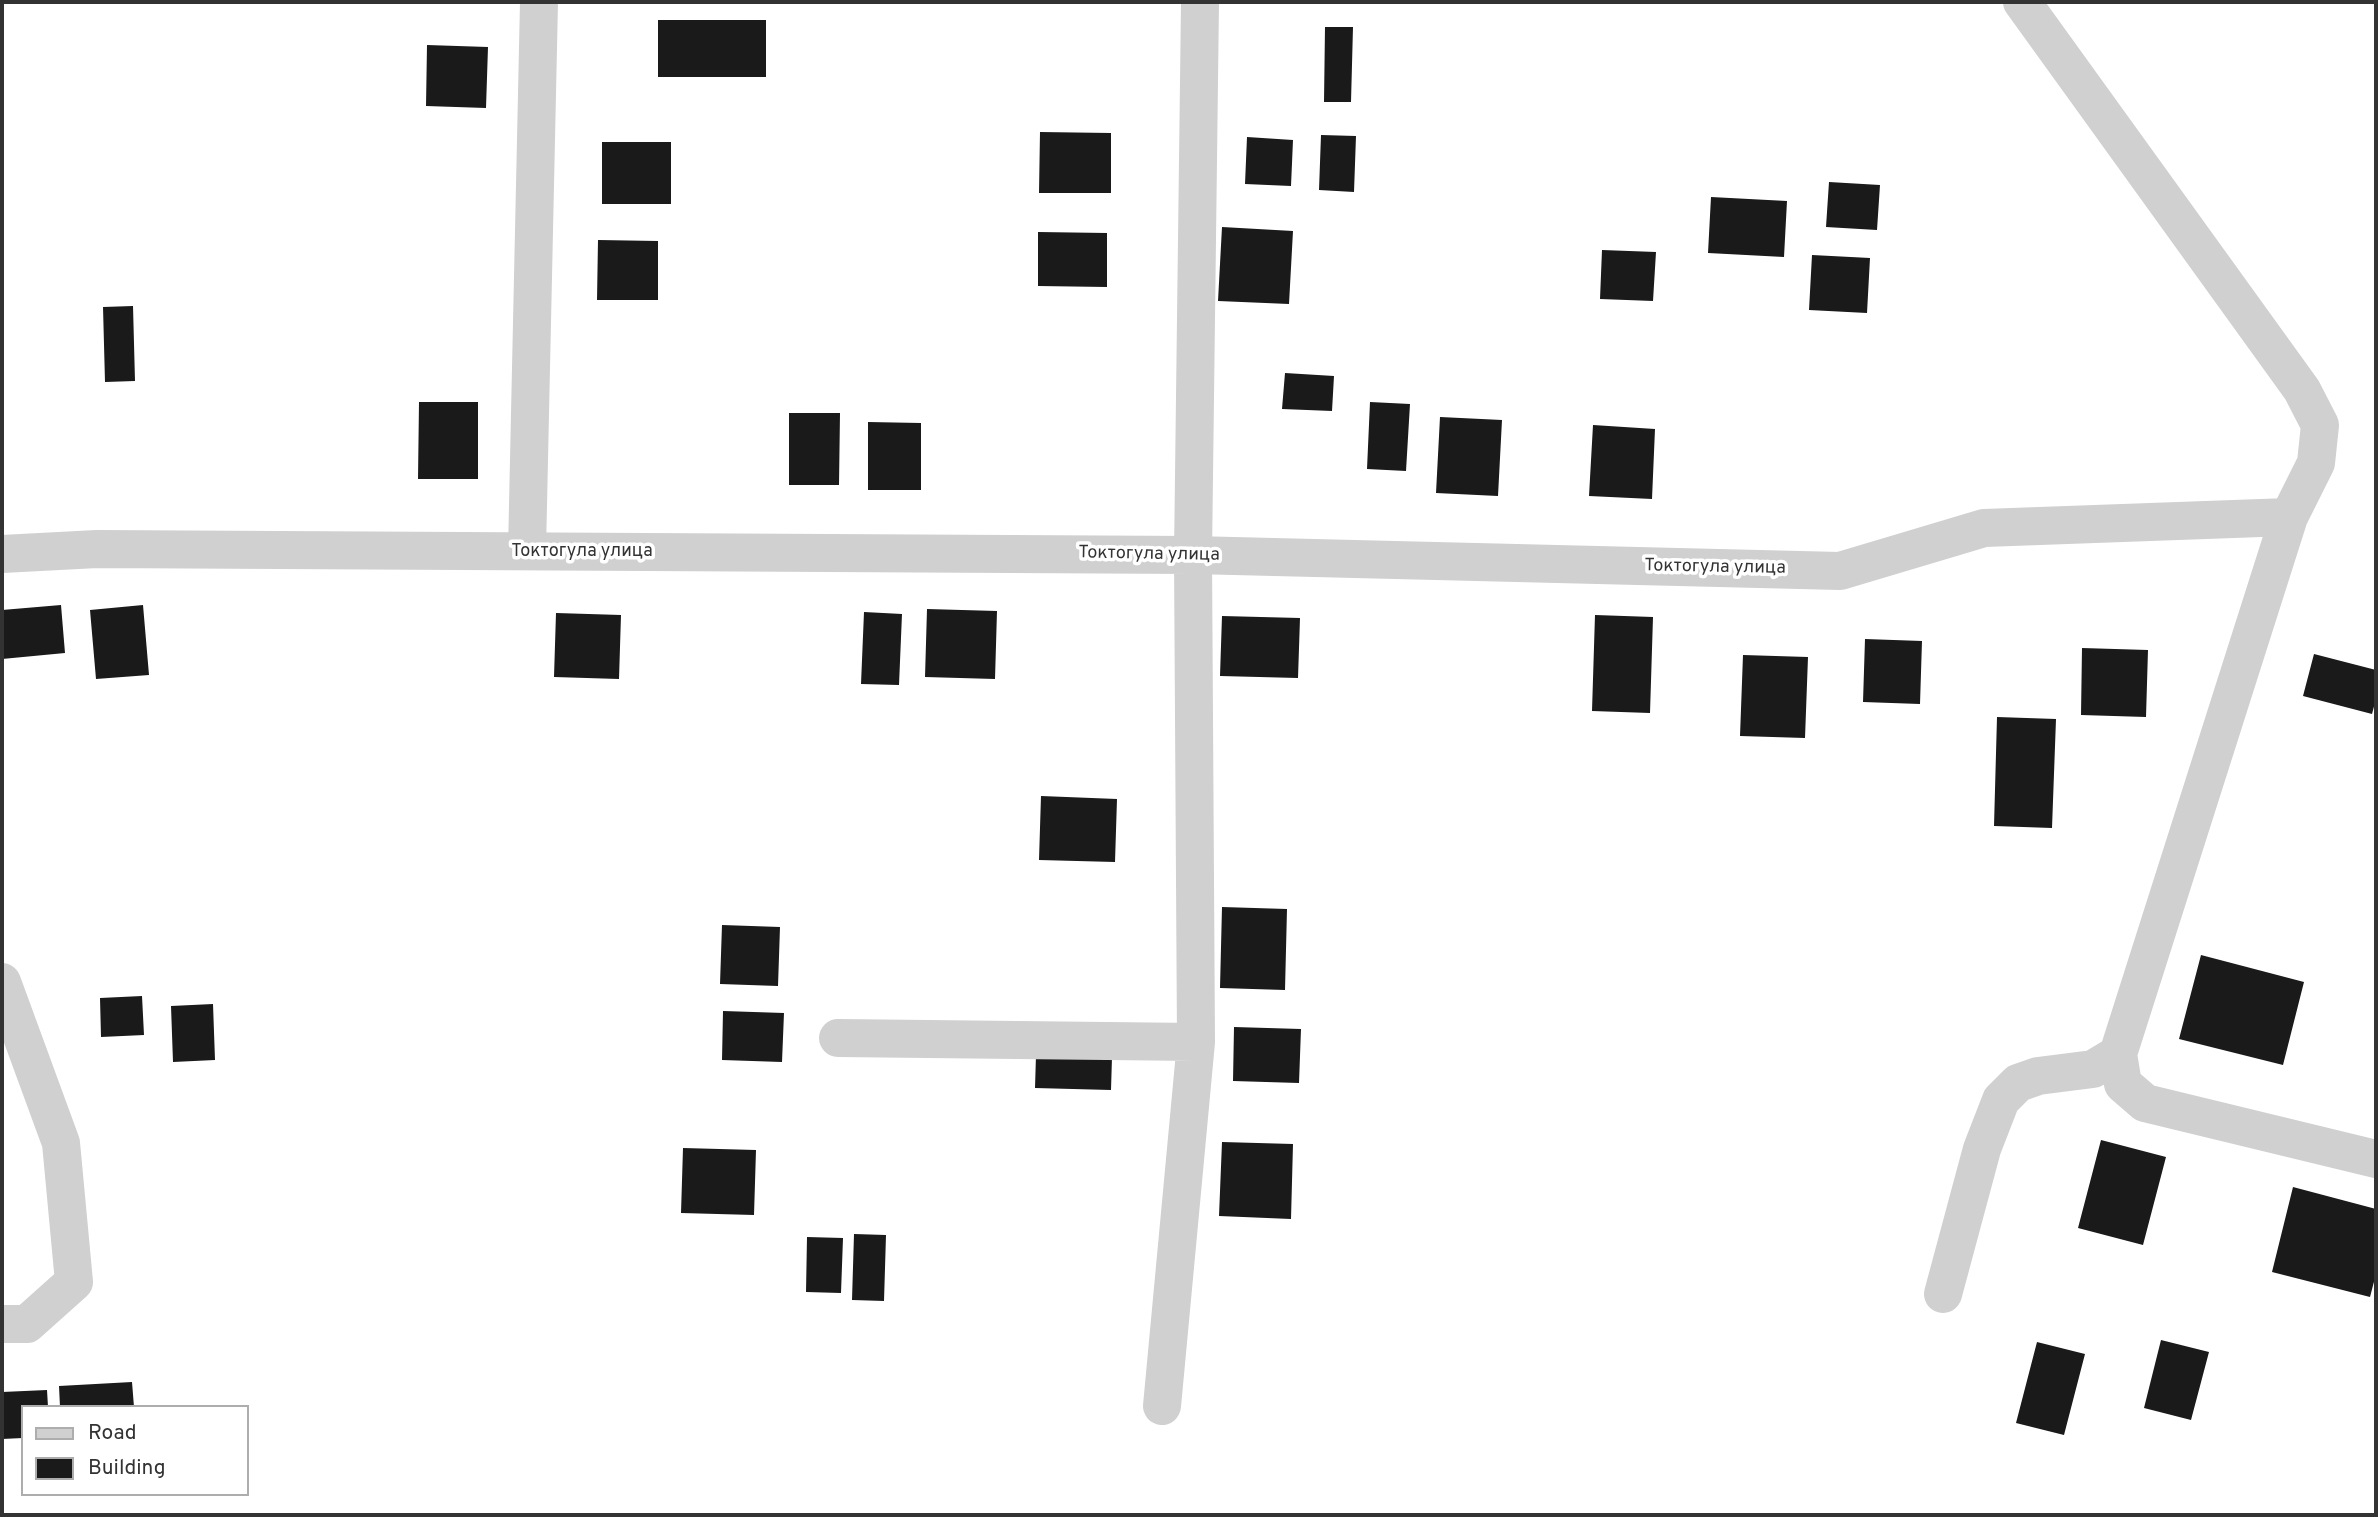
<!DOCTYPE html>
<html>
<head>
<meta charset="utf-8">
<style>
  body { margin:0 }
  #map { position:relative; width:2378px; height:1517px; overflow:hidden; background:#fff; font-family:Overpass,sans-serif }
  canvas { display:block }
  .frame { position:absolute; inset:0; border:4px solid #333; pointer-events:none }
  .legend { position:absolute; left:21px; top:1405px; width:228px; height:91px; box-sizing:border-box; background:#fff; border:2px solid #adadad; margin:0; padding:9px 12px; list-style:none; font-size:21px; color:#333 }
  .legend li { display:flex; align-items:center; gap:14px; height:35px }
  .legend b { width:35px; border:2px solid #adadad }
</style>
</head>
<body>
<div id="map">
<canvas width="2378" height="1517"></canvas>
<div class="frame"></div>
<ul class="legend">
<li><b style="height:9px;background:#d0d0d0"></b>Road</li>
<li><b style="height:19px;background:#1a1a1a"></b>Building</li>
</ul>
</div>
<script>
const g = document.querySelector('canvas').getContext('2d');
g.lineJoin = 'round';
function paint(path, color) { g.fillStyle = color; g.fill(path, 'evenodd'); }
const toPath = rows => new Path2D(rows.map(r => 'M' + r).join(''));
function strokePath(path, color, width, dash) { g.strokeStyle = color; g.lineWidth = width; g.lineCap = dash ? 'butt' : 'round'; g.setLineDash(dash || []); g.stroke(path); }
function label(font, color, halo, rows, align = 'center') {
  g.font = font + ' Overpass,sans-serif'; g.lineWidth = 7; g.setLineDash([]); g.textBaseline = 'middle'; g.strokeStyle = halo; g.fillStyle = color; for (const [text, x, y, turn = 0] of rows) {
    g.save(); g.translate(x, y); g.rotate((+turn || 0) * Math.PI / 180); g.textAlign = isNaN(turn) ? turn : align; if (halo) g.strokeText(text, 0, 0); g.fillText(text, 0, 0); g.restore();
  }
}
paint(toPath([
  [658,20,766,20,766,77,658,77],
  [1325,27,1353,27,1351,102,1324,102],
  [427,45,488,47,486,108,426,106],
  [1040,132,1111,133,1111,193,1039,193],
  [1321,135,1356,136,1354,192,1319,190],
  [1247,137,1293,140,1291,186,1245,184],
  [602,142,671,142,671,204,602,204],
  [1829,182,1880,185,1877,230,1826,227],
  [1711,197,1787,201,1784,257,1708,253],
  [1222,227,1293,231,1289,304,1218,301],
  [1038,232,1107,233,1107,287,1038,286],
  [598,240,658,241,658,300,597,300],
  [1602,250,1656,252,1653,301,1600,299],
  [1812,255,1870,258,1867,313,1809,310],
  [133,306,135,381,105,382,103,307],
  [1285,373,1334,376,1332,411,1282,409],
  [419,402,478,402,478,479,418,479],
  [1370,402,1410,404,1406,471,1367,469],
  [789,413,840,413,839,485,789,485],
  [1440,417,1502,420,1498,496,1436,493],
  [868,422,921,423,921,490,868,490],
  [1593,425,1655,429,1652,499,1589,496],
  [61,605,65,653,2,659,2,610],
  [143,605,149,675,96,679,90,610],
  [927,609,997,611,995,679,925,677],
  [864,612,902,614,899,685,861,684],
  [556,613,621,615,619,679,554,677],
  [1595,615,1653,617,1650,713,1592,711],
  [1222,616,1300,618,1298,678,1220,676],
  [1865,639,1922,641,1920,704,1863,702],
  [2082,648,2148,650,2146,717,2081,715],
  [2314,654,2376,670,2376,699,2372,714,2303,696],
  [1743,655,1808,657,1805,738,1740,736],
  [1997,717,2056,719,2052,828,1994,826],
  [1041,796,1117,799,1115,862,1039,860],
  [1222,907,1287,909,1285,990,1220,988],
  [722,925,780,927,778,986,720,984],
  [2201,955,2304,982,2283,1065,2179,1039],
  [142,996,144,1035,101,1037,100,998],
  [213,1004,215,1060,173,1062,171,1006],
  [723,1011,784,1013,782,1062,722,1060],
  [1234,1027,1301,1029,1299,1083,1233,1081],
  [1036,1055,1112,1057,1111,1090,1035,1088],
  [2101,1140,2166,1157,2143,1245,2078,1228],
  [1222,1142,1293,1144,1291,1219,1219,1216],
  [683,1148,756,1150,754,1215,681,1213],
  [2293,1187,2376,1209,2376,1274,2370,1297,2272,1272],
  [854,1234,886,1235,884,1301,852,1300],
  [807,1237,843,1238,841,1293,806,1292],
  [2161,1340,2209,1352,2191,1420,2144,1408],
  [2037,1342,2085,1354,2064,1435,2016,1423],
  [132,1382,134,1407,60,1407,59,1386],
  [47,1390,48,1407,23,1407,23,1438,2,1439,2,1392]
]), '#1a1a1a');
strokePath(toPath([
  [2022,2,2302,390,2320,425,2316,463,2289,517,2118,1054,2123,1084,2145,1103,2376,1159],
  [527,551,539,2],
  [2,554,97,549,1193,555,1840,571,1984,528,2289,517],
  [2,982,61,1143,74,1282,27,1324,2,1324],
  [838,1038,1196,1042],
  [1943,1294,1982,1149,2001,1100,2018,1083,2038,1076,2093,1069,2118,1054],
  [1162,1406,1196,1042,1193,555,1200,2]
]), '#d0d0d0', 38);
label('18px', '#333', '#fff', [
  ["Токтогула улица",582,552],
  ["Токтогула улица",1149,555,1],
  ["Токтогула улица",1715,568,1]
]);
</script>
</body>
</html>
